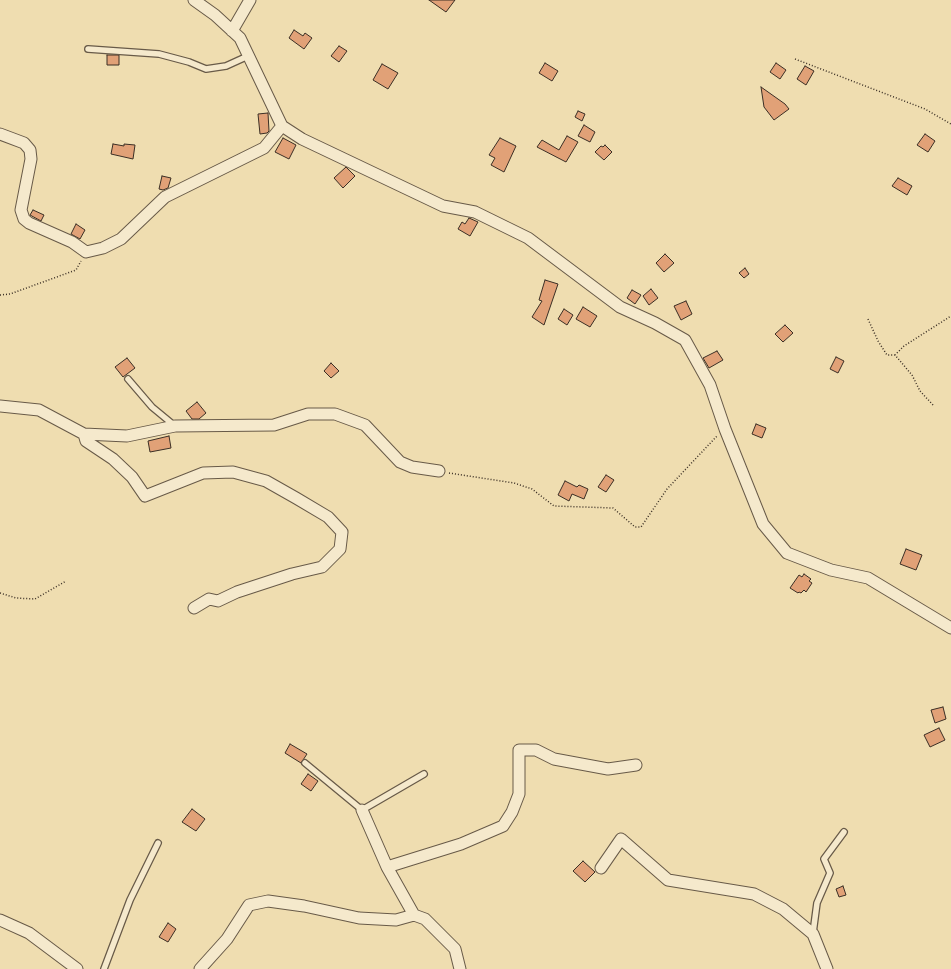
<!DOCTYPE html>
<html>
<head>
<meta charset="utf-8">
<style>
  body { margin:0 }
  canvas { display:block; background:#efddb0 }
</style>
</head>
<body>
<canvas width="951" height="969"></canvas>
<script>
const g = document.querySelector('canvas').getContext('2d');
g.lineJoin = 'round';
function paint(path, color) { g.fillStyle = color; g.fill(path, 'evenodd'); }
const toPath = rows => new Path2D(rows.map(r => 'M' + r).join(''));
function strokePath(path, color, width, dash) { g.strokeStyle = color; g.lineWidth = width; g.lineCap = dash ? 'butt' : 'round'; g.setLineDash(dash || []); g.stroke(path); }
const building = toPath([
  [429,0,455,0,446,12,429,0],
  [294,30,303,36,305,33,312,38,304,49,289,38,294,30],
  [339,46,347,51,339,62,331,56,339,46],
  [107,55,119,55,119,65,107,65,107,55],
  [545,63,558,71,552,81,539,73,545,63],
  [776,63,786,70,780,79,770,72,776,63],
  [382,64,398,73,388,89,373,80,382,64],
  [805,66,814,71,806,85,797,79,805,66],
  [761,87,785,104,789,109,774,120,764,107,761,87],
  [578,111,585,114,582,121,575,117,578,111],
  [268,113,269,131,267,133,260,134,258,114,268,113],
  [584,125,595,132,590,142,578,136,584,125],
  [925,134,935,141,928,152,917,145,925,134],
  [567,136,578,142,566,162,537,147,542,140,559,150,567,136],
  [283,138,296,145,289,159,275,152,283,138],
  [500,138,516,146,504,172,491,165,495,158,489,155,500,138],
  [113,144,124,146,124,144,135,145,133,159,111,154,113,144],
  [605,145,612,152,604,160,595,152,601,146,603,147,605,145],
  [346,167,355,176,343,188,334,178,346,167],
  [162,176,171,178,168,188,163,190,159,189,162,176],
  [898,178,912,186,907,195,892,186,898,178],
  [33,210,44,215,41,221,30,215,33,210],
  [469,218,478,222,470,236,458,229,462,222,465,224,469,218],
  [76,224,85,230,80,239,71,234,76,224],
  [665,254,674,263,664,272,656,263,665,254],
  [745,268,749,274,744,278,739,273,745,268],
  [545,280,558,284,544,325,532,317,542,301,539,300,545,280],
  [651,289,658,298,649,305,643,296,651,289],
  [632,290,641,295,635,304,627,298,632,290],
  [686,301,692,314,681,320,674,306,686,301],
  [583,307,597,316,590,327,576,319,583,307],
  [564,309,573,315,567,325,558,319,564,309],
  [785,325,793,333,783,342,775,334,785,325],
  [717,351,723,360,709,368,703,358,717,351],
  [836,357,844,361,838,373,830,369,836,357],
  [127,358,135,368,123,377,115,367,127,358],
  [331,363,339,371,331,378,324,371,331,363],
  [197,402,206,413,199,419,192,419,186,411,197,402],
  [756,424,766,428,762,438,752,434,756,424],
  [169,436,171,448,150,452,148,441,169,436],
  [606,475,614,480,606,492,598,487,606,475],
  [565,481,577,487,579,485,588,489,584,499,572,494,569,501,558,495,565,481],
  [906,549,922,555,916,570,900,564,906,549],
  [804,574,811,579,809,581,812,583,806,592,804,590,801,593,799,592,798,593,790,588,799,575,802,577,804,574],
  [943,707,946,719,935,723,931,710,943,707],
  [939,728,945,740,930,747,924,735,939,728],
  [290,744,307,754,301,763,285,753,290,744],
  [308,774,318,781,311,791,301,784,308,774],
  [192,809,205,819,196,831,182,822,192,809],
  [583,861,595,872,585,882,573,871,583,861],
  [843,886,846,895,839,897,836,889,843,886],
  [168,923,176,929,168,942,159,937,168,923]
]);
paint(building, '#e1a177');
strokePath(building, '#3b2f25', 1);
const lane = toPath([
  [88,49,159,54,189,62,206,69,226,66,248,56],
  [128,379,152,407,175,426],
  [305,763,362,810,424,774],
  [813,933,817,903,830,873,824,859,844,832],
  [104,969,130,900,158,843]
]);
const street = toPath([
  [194,0,215,15,240,38,282,126,302,139,443,206,475,212,528,238,620,307,655,323,685,340,710,385,725,429,763,524,787,553,831,570,868,578,951,628],
  [232,31,250,0],
  [0,134,24,143,30,150,31,159,21,210,24,219,29,223,72,242,86,252,103,248,121,239,165,197,264,148,282,126],
  [0,406,39,410,84,434,127,436,175,426,274,425,308,414,335,414,365,425,400,462,412,467,439,471],
  [84,434,86,441,113,459,132,477,145,496,203,473,233,472,266,481,296,498,328,517,342,532,340,549,322,567,292,574,237,592,218,601,209,599,194,608],
  [362,810,387,867,414,915],
  [387,867,461,844,503,826,512,812,519,794,519,750,536,750,554,759,608,769,636,765],
  [601,868,621,839,668,880,754,894,783,909,813,934,827,969],
  [0,920,29,933,77,969],
  [200,969,227,939,249,905,268,901,304,906,359,918,396,920,414,915,425,919,455,949,460,969]
]);
strokePath(lane, '#685a48', 8);
strokePath(street, '#685a48', 13);
strokePath(toPath([
  [795,59,925,109,951,124],
  [0,295,10,294,76,270,81,261],
  [868,319,878,341,887,355,895,355],
  [933,405,920,391,912,375,895,355,904,346,951,316],
  [449,473,514,483,532,489,554,506,613,508,635,527,641,527,667,489,717,436],
  [0,593,16,598,35,599,66,581]
]), '#3b2f25', 1.5, [1, 2]);
strokePath(lane, '#f5e9cc', 5.5);
strokePath(street, '#f5e9cc', 11);
</script>
</body>
</html>
